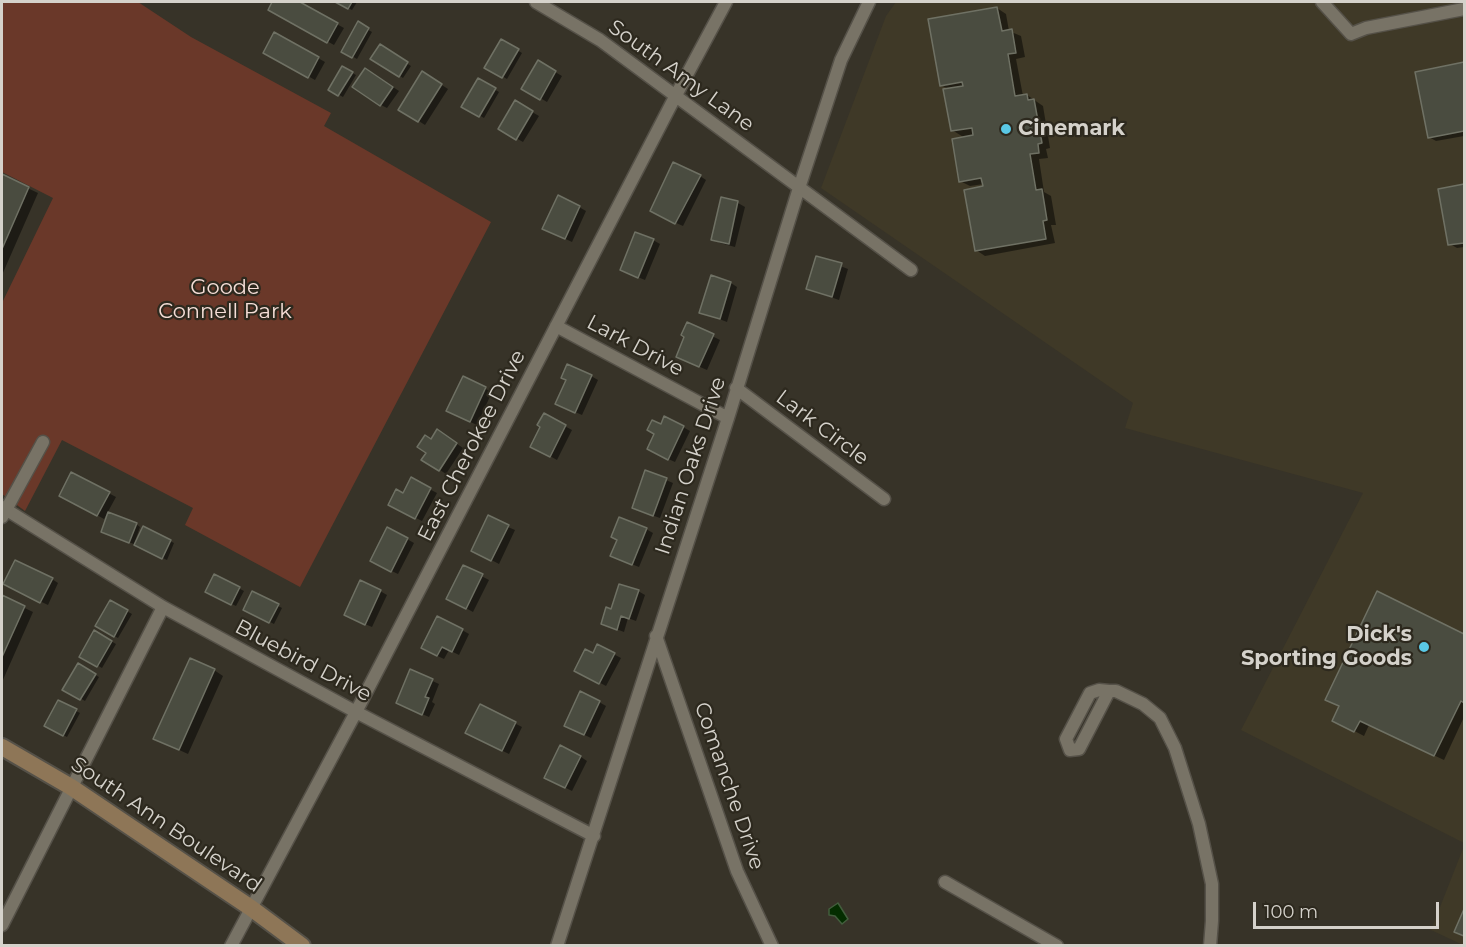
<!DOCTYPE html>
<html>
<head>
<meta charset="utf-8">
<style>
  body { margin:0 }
  #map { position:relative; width:1466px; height:947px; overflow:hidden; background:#373328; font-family:Montserrat,sans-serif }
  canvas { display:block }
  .frame { position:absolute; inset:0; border:3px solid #d5d2cb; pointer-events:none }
  .scale { position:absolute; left:1253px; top:902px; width:186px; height:27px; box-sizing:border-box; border:3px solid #d5d2cb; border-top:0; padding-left:8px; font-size:18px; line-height:21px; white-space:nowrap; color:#d5d2cb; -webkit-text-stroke:4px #2d291e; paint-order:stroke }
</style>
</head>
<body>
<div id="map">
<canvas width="1466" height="947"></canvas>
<div class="frame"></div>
<div class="scale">100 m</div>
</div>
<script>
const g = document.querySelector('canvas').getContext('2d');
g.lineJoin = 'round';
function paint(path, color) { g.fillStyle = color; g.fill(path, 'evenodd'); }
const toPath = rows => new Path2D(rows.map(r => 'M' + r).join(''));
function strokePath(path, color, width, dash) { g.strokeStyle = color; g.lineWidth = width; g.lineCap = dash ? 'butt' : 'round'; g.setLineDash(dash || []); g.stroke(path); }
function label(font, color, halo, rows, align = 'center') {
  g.font = font + ' Montserrat,sans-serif'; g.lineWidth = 4.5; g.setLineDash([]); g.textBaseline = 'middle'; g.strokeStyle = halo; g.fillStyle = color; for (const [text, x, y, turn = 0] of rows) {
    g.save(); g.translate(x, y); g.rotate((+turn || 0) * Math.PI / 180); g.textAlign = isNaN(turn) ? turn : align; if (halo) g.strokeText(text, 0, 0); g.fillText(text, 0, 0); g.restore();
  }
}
paint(toPath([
  [896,2,1464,2,1464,843,1241,730,1363,493,1125,428,1133,403,821,188,886,16],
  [1464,846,1464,945,1463,945,1431,930]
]), '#3f3927');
paint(toPath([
  [2,2,138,2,191,37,331,113,324,126,491,222,300,587,185,525,193,508,62,440,25,511,2,494,2,303,53,198,2,172]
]), '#6a3829');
const water = toPath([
  [838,903,848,919,842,924,835,916,829,915,829,909,838,903]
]);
paint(water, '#042d00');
strokePath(water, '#435e3d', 1.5);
paint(toPath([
  [274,2,296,2,344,28,334,45,270,9],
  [336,2,357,2,352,10],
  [997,8,1006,14,1009,31,1021,36,1025,57,1016,59,1023,96,1027,95,1043,106,1050,148,1046,149,1048,158,1039,159,1044,192,1051,196,1056,225,1051,225,1055,243,985,256,976,250,984,184,970,186,960,181,965,138,952,130,950,90,941,85],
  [358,24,372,32,357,59,343,51],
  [275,34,325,62,315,80,265,52],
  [502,41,522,53,507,79,486,67],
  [380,46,411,66,403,78,372,58],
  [538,62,562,76,547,102,523,88],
  [1464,64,1464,136,1436,141,1429,137,1417,73],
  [343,68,356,75,343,97,330,90],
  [372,73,399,91,387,108,381,105],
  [423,73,448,89,425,125,400,109],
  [479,80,499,92,484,118,463,106],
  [515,102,539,116,523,142,500,129],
  [2,176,38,193,2,275],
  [700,176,706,180,683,226,658,215],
  [1464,186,1464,247,1457,248,1450,244,1440,190],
  [722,199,738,203,745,207,735,247,720,243,713,239],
  [579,207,586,211,572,242,551,232],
  [653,240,660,244,645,280,628,273],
  [817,257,848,269,839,300,808,289],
  [731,283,737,287,727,322,701,312],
  [688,324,720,340,707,370,684,360],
  [591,376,598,380,582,415,564,407,568,379],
  [463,378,492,392,477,425,455,415],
  [544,415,572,430,557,460,532,446,542,427],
  [661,426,683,427,690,431,675,462,655,453],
  [444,435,463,448,446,474,440,470,428,452,432,440],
  [72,474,116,497,104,519,61,495],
  [412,480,437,493,422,521,390,505,404,495],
  [666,480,673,483,660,518,640,511],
  [136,524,140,527,134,544,107,534],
  [508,527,515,530,499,564,480,554],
  [646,529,653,533,639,567,619,559,618,540],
  [407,539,414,543,398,574,379,565],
  [170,541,174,543,167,560,140,547],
  [464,567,489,580,473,612,455,602],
  [215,576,244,591,236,606,207,592],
  [52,579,58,583,48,605,12,588],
  [380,591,387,595,372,627,353,619],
  [638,591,645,595,636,621,628,618,624,632,603,624,612,611],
  [253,593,282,608,274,624,245,609],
  [1377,593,1464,635,1464,717,1444,760,1369,725,1364,736,1343,725,1340,707],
  [2,597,33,612,2,682],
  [110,602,132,614,118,638,97,626],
  [462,630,469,634,459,655,449,650,444,659,429,652],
  [95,632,116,644,102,668,81,656],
  [598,646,621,658,606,686,576,670,593,655],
  [78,665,99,677,85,701,64,689],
  [214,670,223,676,188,754,164,743],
  [411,671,439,684,432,702,435,704,429,717,404,706],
  [59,702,80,713,67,737,46,726],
  [599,702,606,706,591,738,572,729],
  [481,706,522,727,509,754,474,737],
  [581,757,587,761,572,791,552,781]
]), '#0007');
const building = toPath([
  [272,2,300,2,338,23,327,43,268,10,272,2],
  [335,2,352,2,348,9,335,2],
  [997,7,1002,31,1012,29,1016,53,1008,54,1015,96,1027,94,1028,100,1034,99,1042,143,1038,144,1039,153,1030,154,1036,190,1042,189,1047,220,1043,221,1046,239,975,251,964,190,983,186,981,178,959,182,952,139,973,135,972,128,951,131,943,89,963,86,962,82,940,86,928,19,997,7],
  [358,21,369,28,352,58,341,52,358,21],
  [274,32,319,57,308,78,263,53,274,32],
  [501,39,519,49,502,78,484,68,501,39],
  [380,44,408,62,399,77,370,59,380,44],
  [538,60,556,71,540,100,521,89,538,60],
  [1464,62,1464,131,1428,138,1415,72,1464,62],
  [342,66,353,72,338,96,328,90,342,66],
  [365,68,393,87,380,106,352,87,365,68],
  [422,71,442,84,418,122,398,110,422,71],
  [478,78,496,88,479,117,461,107,478,78],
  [515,100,533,111,516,140,498,129,515,100],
  [673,162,701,175,675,224,650,211,673,162],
  [2,174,29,187,2,249,2,174],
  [1464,184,1464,243,1448,245,1438,189,1464,184],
  [558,195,580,206,565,239,542,229,558,195],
  [721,197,738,201,729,244,711,240,721,197],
  [635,232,654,239,638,278,620,270,635,232],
  [816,256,842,263,832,297,806,289,816,256],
  [711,275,731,282,720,319,699,313,711,275],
  [687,322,714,334,699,367,676,357,684,337,681,335,687,322],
  [567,364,592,375,575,413,555,404,566,380,561,378,567,364],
  [463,376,486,387,470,422,446,411,463,376],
  [544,413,566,425,550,457,530,447,540,427,537,425,544,413],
  [664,416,684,426,668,460,647,449,654,434,647,430,652,420,661,424,664,416],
  [437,429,457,443,439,471,421,460,426,453,417,447,425,435,431,439,437,429],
  [645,470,667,478,653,516,632,508,645,470],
  [71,472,110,492,97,516,59,496,71,472],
  [411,477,431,488,415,519,388,505,396,489,403,493,411,477],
  [108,512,137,523,129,543,101,532,108,512],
  [488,515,509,525,491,561,471,551,488,515],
  [619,517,647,528,632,565,610,556,617,540,611,537,619,517],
  [143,526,171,540,162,559,134,545,143,526],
  [387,527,408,538,391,572,370,561,387,527],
  [15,560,53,578,40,603,3,584,15,560],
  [463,565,483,574,466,609,446,599,463,565],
  [214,574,240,587,231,605,205,592,214,574],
  [360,580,381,590,365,625,344,615,360,580],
  [619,584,639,590,629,619,621,616,617,630,601,624,606,607,611,609,619,584],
  [252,591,279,604,269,623,243,610,252,591],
  [1377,591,1464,634,1464,703,1461,701,1434,756,1360,721,1354,732,1332,721,1339,706,1325,700,1377,591],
  [2,595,25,606,2,657,2,595],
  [110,600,128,610,114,637,95,626,110,600],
  [437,616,463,629,452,652,442,647,437,656,421,648,437,616],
  [94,630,112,641,97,667,79,657,94,630],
  [597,644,615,653,599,684,574,671,585,649,593,653,597,644],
  [190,658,215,669,179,750,153,739,190,658],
  [78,663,96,674,80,700,62,690,78,663],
  [410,669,433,679,425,697,429,698,422,715,396,703,410,669],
  [580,691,600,701,584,735,564,726,580,691],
  [58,700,77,709,63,736,44,726,58,700],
  [480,704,516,722,502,751,465,733,480,704],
  [560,745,581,756,565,788,544,778,560,745],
  [1464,909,1464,936,1454,932,1464,909]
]);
paint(building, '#4a4c40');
strokePath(building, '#6f7164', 1.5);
const street = toPath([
  [536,2,600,40,911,270],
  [1322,2,1351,34,1366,28,1464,9],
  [556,326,728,418],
  [736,388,884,499],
  [2,507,163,607,356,712,594,836],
  [2,517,43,442],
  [656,636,737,871,772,946],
  [1109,691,1079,749,1070,750,1066,739,1090,693,1099,690,1109,691,1116,691,1143,704,1160,718,1175,748,1199,824,1212,884,1212,921,1210,946],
  [945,882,1057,946],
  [2,925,163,607],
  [231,946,356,712,675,97,726,2],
  [557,946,728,418,799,188,841,60,869,2]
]);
const secondary = toPath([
  [2,747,71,787,251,908,302,946]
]);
strokePath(street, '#555148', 15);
strokePath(secondary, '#555148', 20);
strokePath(street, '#787366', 12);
strokePath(secondary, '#8e7657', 16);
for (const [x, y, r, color] of [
  [1006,129,6,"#5ac8e5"],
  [1424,647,6,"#5ac8e5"]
]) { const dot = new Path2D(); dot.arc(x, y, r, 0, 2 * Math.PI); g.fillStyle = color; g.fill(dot); strokePath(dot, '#2d291e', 2); }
label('21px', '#d5d2cb', '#2d291e', [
  ["South Amy Lane",681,76,36],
  ["Lark Drive",635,346,28],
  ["Lark Circle",822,428,37],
  ["East Cherokee Drive",472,446,-63],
  ["Indian Oaks Drive",691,466,-72],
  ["Bluebird Drive",303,661,28],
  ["Comanche Drive",729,786,71],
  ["South Ann Boulevard",166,825,34]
]);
label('bold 21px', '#d5d2cb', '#2d291e', [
  ["Cinemark",1018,129],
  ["Dick's",1412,635,"right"],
  ["Sporting Goods",1412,659,"right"]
], 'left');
label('21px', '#f5ded7', '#2d291e', [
  ["Goode",225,288],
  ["Connell Park",225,312]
]);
</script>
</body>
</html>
